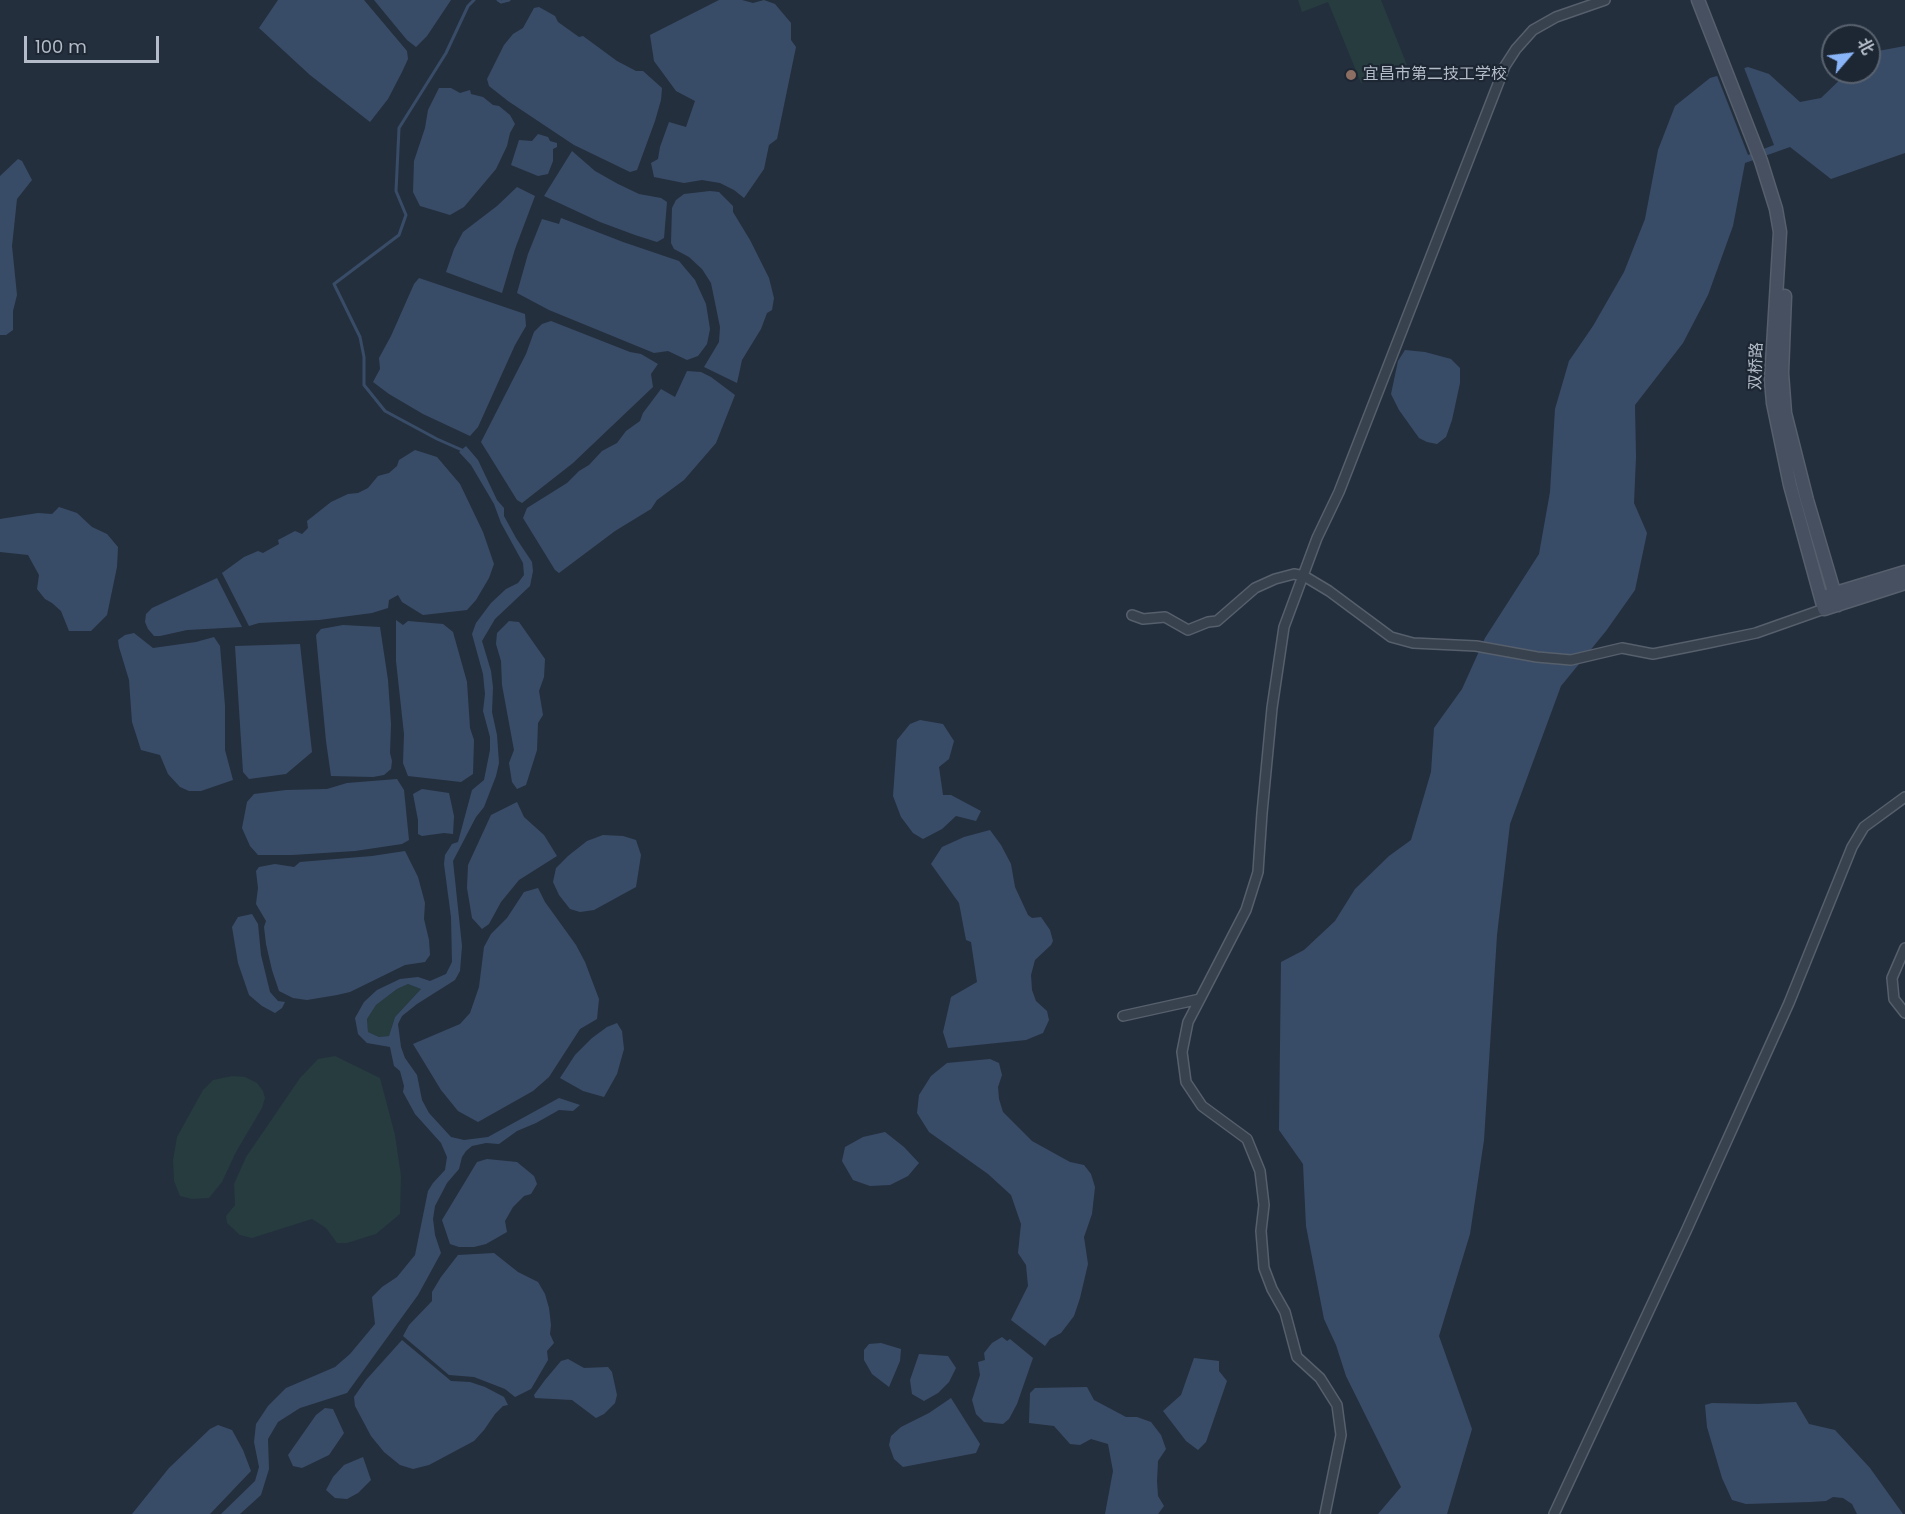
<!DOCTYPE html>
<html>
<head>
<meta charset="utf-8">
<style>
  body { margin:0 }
  #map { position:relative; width:1905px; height:1514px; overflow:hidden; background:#242f3e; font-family:Poppins,"Noto Sans SC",sans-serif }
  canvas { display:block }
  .north { position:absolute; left:1821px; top:24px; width:60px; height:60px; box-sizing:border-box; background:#1d2633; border:2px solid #59626f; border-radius:50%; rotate:62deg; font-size:16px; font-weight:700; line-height:24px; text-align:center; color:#b4bcc9 }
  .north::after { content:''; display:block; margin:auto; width:21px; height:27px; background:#8ab4f8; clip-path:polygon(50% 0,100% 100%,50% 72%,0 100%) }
  .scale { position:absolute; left:24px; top:36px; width:135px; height:27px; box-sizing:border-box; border:3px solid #b4bcc9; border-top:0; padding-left:8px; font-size:18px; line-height:21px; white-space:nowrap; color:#b4bcc9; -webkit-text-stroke:4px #1d2633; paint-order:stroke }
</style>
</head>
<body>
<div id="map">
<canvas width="1905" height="1514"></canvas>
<div class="north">北</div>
<div class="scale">100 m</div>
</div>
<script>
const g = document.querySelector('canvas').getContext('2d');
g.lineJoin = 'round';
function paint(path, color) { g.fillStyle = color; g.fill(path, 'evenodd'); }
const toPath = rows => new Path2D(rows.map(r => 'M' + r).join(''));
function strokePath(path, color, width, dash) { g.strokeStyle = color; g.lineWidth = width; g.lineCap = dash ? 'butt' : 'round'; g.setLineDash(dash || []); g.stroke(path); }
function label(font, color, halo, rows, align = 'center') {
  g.font = font + ' Poppins,"Noto Sans SC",sans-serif'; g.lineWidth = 4.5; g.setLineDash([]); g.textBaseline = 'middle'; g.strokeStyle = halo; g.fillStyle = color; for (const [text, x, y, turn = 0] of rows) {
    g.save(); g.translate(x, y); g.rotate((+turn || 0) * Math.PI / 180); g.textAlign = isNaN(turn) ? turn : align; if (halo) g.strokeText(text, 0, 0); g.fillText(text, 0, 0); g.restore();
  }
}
paint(toPath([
  [1298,0,1381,0,1407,65,1361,83,1328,2,1302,12],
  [408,984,421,989,395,1017,389,1036,379,1037,368,1032,367,1019,376,1005,397,989],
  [335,1056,380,1078,395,1135,401,1176,400,1214,376,1234,347,1243,337,1243,326,1228,312,1219,252,1238,240,1235,227,1223,226,1216,235,1205,234,1184,246,1157,300,1078,318,1059],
  [232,1076,245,1077,257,1083,263,1091,265,1098,262,1108,236,1152,222,1182,209,1198,192,1199,180,1196,174,1181,173,1160,177,1137,203,1090,213,1080]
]), '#263c3f');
paint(toPath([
  [278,0,364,0,407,51,408,59,402,72,388,99,370,122,310,75,259,28],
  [374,0,451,0,427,36,416,47,407,40],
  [719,0,742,0,753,3,764,0,775,4,791,23,791,40,796,47,777,139,769,145,764,169,744,198,734,190,720,183,702,180,684,183,654,177,651,163,658,159,660,147,669,122,686,127,695,101,676,91,654,61,650,35],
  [539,7,555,16,558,22,579,37,583,36,617,61,636,71,643,71,662,88,661,100,655,121,637,170,630,172,574,145,508,101,489,86,487,79,504,45,513,34,523,28,534,8],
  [1905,46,1905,153,1831,179,1790,147,1745,163,1733,226,1708,295,1683,343,1635,405,1636,457,1634,503,1647,533,1635,590,1606,631,1561,686,1510,824,1497,935,1484,1140,1470,1234,1439,1336,1472,1429,1447,1514,1378,1514,1401,1487,1346,1376,1336,1345,1324,1319,1306,1226,1303,1164,1279,1130,1281,962,1304,950,1335,921,1355,889,1389,856,1411,840,1431,772,1434,728,1462,689,1485,638,1539,554,1550,492,1555,409,1569,361,1593,326,1624,272,1645,219,1658,150,1675,106,1710,78,1748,67,1769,74,1800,102,1821,98,1848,72,1869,72,1869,57,1878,51],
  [439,88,451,88,460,93,470,90,471,94,483,97,493,105,499,106,510,115,515,124,510,133,507,146,496,169,464,207,450,215,420,206,413,192,414,161,425,128,428,110],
  [538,134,548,137,550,141,557,143,557,147,553,149,553,161,548,174,538,176,511,165,519,140,532,141],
  [572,151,595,171,618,184,639,194,661,198,667,202,664,238,657,242,635,235,600,222,544,196],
  [18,159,22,161,32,180,17,199,12,246,17,295,13,311,13,330,6,335,0,335,0,176],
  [517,187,535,196,515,249,502,293,446,272,454,249,463,232,497,206],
  [710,191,719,192,733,206,733,212,750,240,769,278,774,298,772,310,767,313,761,329,742,360,737,383,704,367,719,342,720,327,711,283,702,269,689,257,674,249,671,243,672,208,676,200,684,194],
  [561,218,623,242,679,261,695,280,706,304,710,329,707,344,698,356,687,360,668,351,654,353,549,310,517,293,528,254,542,219,559,224],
  [419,278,525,314,526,326,515,345,478,427,470,436,423,414,389,394,373,382,380,369,379,358,391,336,414,284],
  [551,321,630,352,641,354,658,364,651,374,653,387,573,463,522,503,517,500,481,442,526,354,534,332,542,324],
  [1405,350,1425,352,1451,359,1460,368,1460,383,1452,420,1446,437,1437,444,1427,442,1419,438,1399,410,1391,394,1398,361],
  [687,371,701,372,711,377,735,395,716,443,684,480,657,500,651,509,615,531,559,573,555,570,523,518,527,508,567,483,579,471,589,465,602,451,617,443,626,431,640,421,643,413,661,389,675,397],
  [466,446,478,460,497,500,504,508,504,516,516,538,532,562,533,571,530,586,495,619,482,641,491,671,493,687,492,712,497,735,499,763,496,776,484,807,476,817,453,861,462,946,460,971,455,980,417,1004,402,1016,398,1024,401,1047,405,1058,417,1075,422,1100,429,1113,451,1137,464,1140,488,1137,559,1098,580,1105,573,1111,559,1110,536,1123,517,1131,499,1144,486,1143,472,1146,466,1151,462,1157,459,1169,447,1183,435,1206,433,1219,435,1235,441,1253,418,1295,347,1393,300,1408,278,1422,268,1439,269,1469,261,1495,240,1514,221,1514,255,1481,259,1467,254,1442,256,1424,268,1406,286,1388,335,1367,350,1354,375,1324,372,1297,382,1287,397,1277,415,1255,428,1191,433,1183,445,1170,447,1157,441,1143,415,1114,403,1092,404,1086,400,1071,394,1066,390,1047,367,1043,358,1034,355,1018,364,1002,377,990,400,979,418,977,430,981,446,974,452,962,451,917,444,864,445,855,452,844,458,842,472,790,484,780,490,750,490,737,483,711,485,694,483,674,472,634,476,623,491,603,506,589,518,583,524,575,523,563,501,523,494,504,471,465,459,452],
  [408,984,421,989,395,1017,389,1036,379,1037,368,1032,367,1019,376,1005,397,989],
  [415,450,437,457,460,484,483,532,494,564,489,578,476,600,467,610,423,615,402,602,398,595,389,600,388,608,372,613,319,620,259,623,249,626,222,573,244,557,258,551,263,553,279,544,278,540,295,531,302,534,308,528,307,521,331,502,348,494,358,493,368,488,378,476,389,473,397,466,399,460],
  [59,507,77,513,92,527,107,534,118,547,117,567,107,615,91,631,69,631,61,611,52,603,45,599,37,589,39,575,28,555,0,552,0,519,38,513,52,514],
  [217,578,242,627,187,630,160,636,154,636,148,629,145,622,146,614,152,608],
  [396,620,403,625,408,621,443,624,453,632,467,682,470,728,474,740,473,774,461,782,408,776,403,763,404,734,396,661],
  [509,621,519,622,545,659,544,677,539,691,543,715,538,723,537,750,526,785,517,789,512,782,509,763,514,750,502,685,501,661,496,644,497,633],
  [343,625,380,627,388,680,391,724,390,753,392,761,391,769,384,775,373,777,331,776,326,741,316,635,321,629],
  [134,633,153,648,196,642,214,637,220,646,225,706,225,750,233,780,201,791,189,791,180,787,168,774,160,755,141,750,132,722,129,680,119,647,118,640,125,635],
  [300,644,312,752,286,774,249,779,243,772,235,646],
  [920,720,943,724,954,741,949,759,939,767,943,795,951,795,981,811,976,821,956,816,942,829,923,839,913,833,901,817,893,796,897,740,910,724],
  [397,779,404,790,409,840,402,844,355,851,292,855,258,855,250,846,242,828,247,802,254,794,286,790,327,789,347,783],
  [422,789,449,793,454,816,453,834,444,833,422,836,418,834,418,820,413,794],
  [517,802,524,817,544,835,557,856,519,880,501,902,489,924,482,929,472,918,467,888,468,865,491,815],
  [990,830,1001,845,1011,864,1015,887,1028,915,1032,918,1041,917,1050,930,1053,941,1051,945,1035,960,1031,975,1032,990,1036,1001,1047,1011,1049,1020,1043,1033,1026,1040,948,1048,943,1032,951,997,977,982,971,942,966,940,959,903,931,864,942,847,964,837],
  [603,835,623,836,636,840,641,855,636,887,594,910,580,912,570,909,559,895,553,882,556,868,568,856,587,841],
  [405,851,418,877,425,903,424,919,429,940,430,955,425,962,405,965,350,992,337,995,307,1000,293,998,279,991,272,970,266,944,264,927,266,921,256,904,258,888,256,871,259,867,275,864,294,867,300,862,372,856],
  [538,888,545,902,576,945,585,962,599,999,597,1019,580,1029,549,1077,533,1091,478,1122,458,1111,441,1090,413,1044,460,1024,470,1013,479,987,484,947,491,934,507,918,524,892],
  [252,914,258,924,261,955,270,992,278,1001,285,1002,282,1008,275,1013,262,1006,249,995,238,963,232,927,238,917],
  [617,1023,622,1031,624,1049,617,1074,604,1097,583,1091,560,1078,575,1055,592,1038,607,1027],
  [990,1059,999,1063,1002,1075,998,1087,999,1099,1003,1112,1032,1141,1070,1162,1084,1165,1091,1174,1095,1187,1092,1214,1084,1237,1088,1264,1080,1298,1074,1316,1061,1333,1050,1339,1045,1346,1011,1320,1028,1286,1026,1265,1018,1253,1021,1224,1011,1195,988,1174,929,1132,917,1113,919,1095,931,1076,947,1063],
  [885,1132,904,1147,919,1163,908,1176,890,1185,870,1186,853,1180,842,1161,845,1147,863,1137],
  [487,1159,517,1162,534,1176,537,1184,531,1194,524,1196,513,1207,505,1221,507,1232,486,1244,474,1247,459,1247,450,1244,442,1220,477,1162],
  [494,1253,518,1272,538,1282,545,1294,549,1308,551,1325,550,1334,554,1343,547,1351,548,1360,531,1389,515,1397,505,1389,474,1377,449,1375,403,1336,409,1325,432,1301,432,1292,441,1277,458,1255],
  [1002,1337,1007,1341,1010,1339,1033,1358,1017,1404,1009,1419,1003,1424,984,1422,976,1414,972,1400,980,1375,978,1362,985,1360,984,1353,992,1343],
  [402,1340,451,1381,470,1382,485,1387,504,1397,508,1405,503,1406,495,1414,484,1430,474,1441,429,1465,413,1469,400,1465,384,1452,371,1436,355,1406,354,1397,366,1380],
  [881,1343,901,1349,900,1361,889,1387,872,1374,864,1360,864,1350,869,1344],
  [919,1354,948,1356,956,1368,949,1382,938,1393,924,1401,912,1394,910,1380],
  [1194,1358,1219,1361,1219,1371,1227,1381,1206,1442,1198,1450,1186,1441,1163,1411,1181,1395],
  [568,1359,584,1368,608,1367,612,1372,617,1395,615,1403,604,1414,596,1418,572,1400,535,1398,534,1395,545,1380,561,1361],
  [1087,1387,1094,1400,1126,1417,1137,1417,1151,1422,1161,1435,1166,1449,1158,1461,1157,1481,1158,1496,1164,1506,1158,1514,1105,1514,1113,1471,1108,1444,1091,1439,1080,1445,1070,1444,1054,1426,1029,1423,1030,1393,1035,1388],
  [951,1398,980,1444,976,1453,903,1467,894,1459,889,1445,891,1436,901,1427,929,1413],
  [1796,1402,1809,1424,1835,1430,1870,1468,1903,1514,1857,1514,1852,1504,1843,1498,1833,1497,1826,1501,1810,1502,1746,1504,1732,1500,1722,1478,1707,1427,1705,1405,1712,1403,1758,1404],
  [325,1408,333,1409,344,1433,329,1455,302,1468,293,1466,288,1455,316,1415],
  [218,1425,232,1430,243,1450,251,1471,210,1514,132,1514,169,1468,210,1429],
  [363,1457,371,1480,358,1493,347,1499,335,1498,326,1490,333,1477,344,1465]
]), '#394c67');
paint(toPath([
  [1743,65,1774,145,1748,155,1716,73]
]), '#242f3e');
strokePath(toPath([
  [498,0,501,2,509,0],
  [462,450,437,439,385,411,364,385,364,357,360,337,334,284,399,235,406,215,396,191,399,128,446,53,468,6,474,0]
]), '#394c67', 3);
const street = toPath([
  [1132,615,1143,619,1165,617,1188,630,1208,622,1217,621,1255,588,1275,579,1294,574,1304,576,1329,591,1391,637,1413,643,1476,646,1537,657,1571,660,1622,648,1653,654,1708,643,1756,633,1824,609],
  [1905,948,1892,978,1894,999,1905,1013],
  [1200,999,1246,910,1258,872,1262,813,1272,708,1284,627,1317,538,1339,492,1505,66,1516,49,1533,30,1556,17,1605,0],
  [1123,1016,1200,999,1188,1022,1182,1052,1186,1082,1202,1106,1247,1139,1260,1171,1264,1205,1261,1231,1264,1268,1272,1289,1285,1312,1297,1357,1320,1378,1337,1405,1341,1435,1325,1514],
  [1554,1514,1687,1229,1789,1003,1852,847,1864,827,1905,797]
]);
const secondary = toPath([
  [1698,0,1761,161,1776,209,1780,232,1771,380,1773,403,1790,485,1824,609,1905,583],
  [1785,296,1782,373,1785,413,1807,500,1838,605],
  [1829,595,1905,572]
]);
strokePath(street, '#565f6c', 12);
strokePath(secondary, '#565f6c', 15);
strokePath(street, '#38414e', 9);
strokePath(secondary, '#465061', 12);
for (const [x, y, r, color] of [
  [1351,75,6,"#8d6e63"]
]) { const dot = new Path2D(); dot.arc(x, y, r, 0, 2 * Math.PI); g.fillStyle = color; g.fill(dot); strokePath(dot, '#1d2633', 2); }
label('16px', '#b4bcc9', '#1d2633', [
  ["宜昌市第二技工学校",1363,75]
], 'left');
label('16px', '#b4bcc9', '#1d2633', [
  ["双桥路",1757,366,-88]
]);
</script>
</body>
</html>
